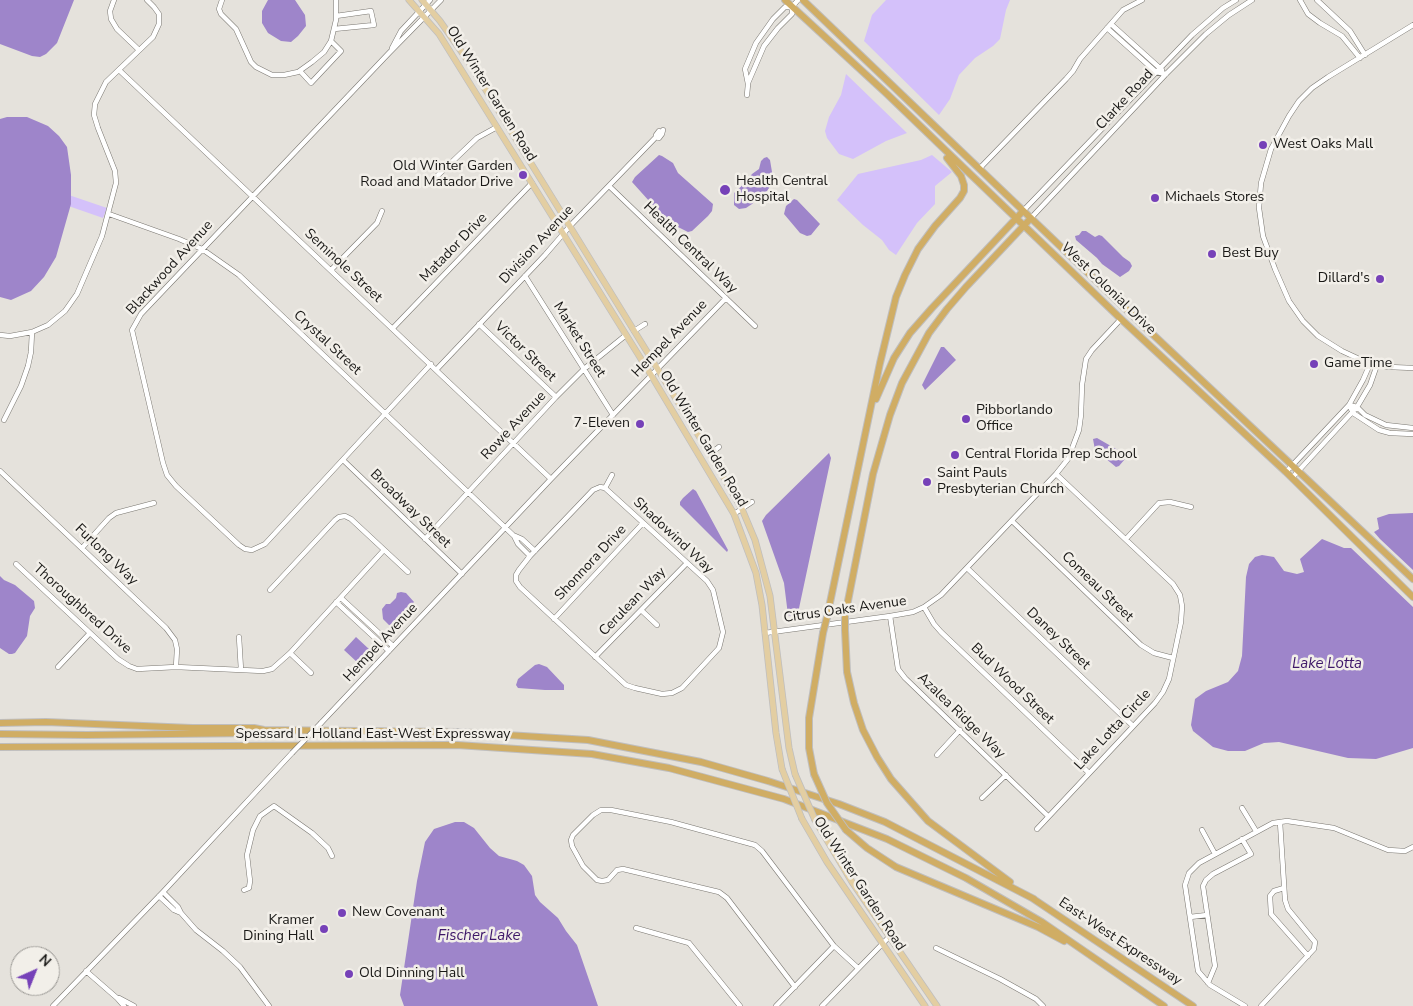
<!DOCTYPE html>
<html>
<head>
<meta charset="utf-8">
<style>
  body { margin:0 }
  #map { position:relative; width:1413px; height:1006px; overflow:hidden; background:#e5e2dc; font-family:"Nunito Sans",sans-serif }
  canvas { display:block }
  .north { position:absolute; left:10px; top:946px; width:50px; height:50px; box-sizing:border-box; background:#f2efe9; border:1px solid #9b9995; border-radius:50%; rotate:44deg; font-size:14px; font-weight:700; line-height:20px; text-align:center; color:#191816 }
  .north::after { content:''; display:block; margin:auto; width:18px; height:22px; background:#7641b8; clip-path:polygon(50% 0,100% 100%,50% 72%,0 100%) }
</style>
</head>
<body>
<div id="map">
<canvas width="1413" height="1006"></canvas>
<div class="north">N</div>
</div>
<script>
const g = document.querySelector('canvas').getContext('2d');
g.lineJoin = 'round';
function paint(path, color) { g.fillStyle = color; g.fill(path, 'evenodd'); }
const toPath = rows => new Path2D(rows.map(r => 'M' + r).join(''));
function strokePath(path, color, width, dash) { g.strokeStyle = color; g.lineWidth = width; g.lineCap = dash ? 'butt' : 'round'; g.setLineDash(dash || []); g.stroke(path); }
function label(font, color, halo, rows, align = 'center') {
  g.font = font + ' "Nunito Sans",sans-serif'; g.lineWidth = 5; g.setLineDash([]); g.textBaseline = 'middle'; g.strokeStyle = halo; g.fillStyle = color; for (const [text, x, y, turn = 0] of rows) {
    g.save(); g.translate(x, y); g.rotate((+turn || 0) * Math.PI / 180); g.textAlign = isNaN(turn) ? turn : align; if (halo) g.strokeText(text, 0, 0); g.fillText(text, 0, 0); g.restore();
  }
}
paint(toPath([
  [886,0,1010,0,1006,10,1000,39,993,46,975,58,959,75,950,99,939,115,864,41,872,15],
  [846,74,907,133,886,141,853,159,839,154,827,138,825,131,829,117,841,95],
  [932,155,952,172,935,186,935,204,917,223,896,255,889,250,882,240,863,225,837,200,858,174,921,160],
  [60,192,107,208,103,218,57,202]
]), '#d4c1fa');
paint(toPath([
  [0,0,74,0,57,43,46,54,40,57,32,56,0,44],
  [268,0,295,0,305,15,306,26,298,36,291,42,281,41,268,33,262,23,262,11],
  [7,117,27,117,48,126,59,136,67,147,71,175,71,204,56,257,44,277,31,291,11,300,0,297,0,119],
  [659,155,662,156,673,163,678,173,713,204,712,211,708,216,692,231,688,232,678,227,659,212,632,182,635,177],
  [767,157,770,160,773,178,771,184,768,190,752,204,746,208,739,209,734,205,734,193,746,182,752,174,759,169,761,161,764,158],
  [794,199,797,200,820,224,811,235,807,236,800,233,784,214,786,206],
  [1082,231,1086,231,1095,237,1099,235,1102,236,1123,257,1130,262,1132,266,1129,271,1120,277,1102,264,1097,258,1076,240,1075,236,1079,235],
  [941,347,944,347,956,360,925,390,922,385],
  [1097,438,1123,453,1125,459,1119,466,1116,467,1095,450,1093,439],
  [829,453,831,458,798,613,792,616,788,615,784,583,762,521,766,515],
  [693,489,696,491,728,550,727,552,680,505,680,502,683,498],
  [1413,513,1413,570,1380,539,1374,532,1379,529,1377,518,1389,514],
  [1322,539,1344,548,1351,548,1413,607,1413,748,1376,759,1348,758,1279,742,1264,743,1245,751,1228,751,1213,747,1193,731,1191,725,1195,699,1206,691,1228,682,1238,671,1242,656,1246,577,1249,564,1255,557,1262,555,1274,557,1284,571,1297,574,1304,572,1300,559],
  [0,576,4,580,15,585,34,601,35,608,30,616,27,636,15,653,12,654,9,654,0,648],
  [401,592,406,593,414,602,391,626,389,625,383,619,382,609,386,604,390,604,396,598,397,593],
  [356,637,370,650,358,663,344,650],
  [539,664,547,667,564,685,564,690,545,690,518,688,516,685,518,679,535,665],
  [455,822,464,822,474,828,490,848,499,856,517,861,524,865,532,876,535,895,540,902,558,918,566,931,577,945,598,1006,404,1006,400,995,417,881,425,842,434,829]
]), '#9e85ca');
const minor = toPath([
  [114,0,110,11,111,19,117,29,139,50],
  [222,0,219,9,221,14,236,29,251,62,256,67,272,75,284,75,298,72,312,62,324,52,331,41,336,20,336,0],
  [1300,0,1308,14,1320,23,1342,36,1360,58],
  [1317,0,1350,31,1365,55],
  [1111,24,1162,70],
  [1413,25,1328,77,1312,88,1299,101,1289,116,1271,149,1261,183,1259,208,1263,236,1275,269,1289,301,1303,321,1318,336,1342,351,1370,364,1389,367,1413,368],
  [1107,28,1156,72,1166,74],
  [334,29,374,25,371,11,336,16],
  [392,48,401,31,430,0],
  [119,70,551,479],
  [300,71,311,83,341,51,331,41],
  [748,83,764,46,778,28,792,14,792,7,798,0],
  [747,95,748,84,745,69,756,43,773,19,785,7,792,7],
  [661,132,659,131,656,135,656,137,659,138,662,134,663,130],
  [980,168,1066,79,1073,71,1080,59,1123,10,1142,0],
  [434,179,477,138,497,127],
  [609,186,755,326],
  [1023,211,1192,35,1223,8,1236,0],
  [109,214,179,239,202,249,239,275,513,535,522,539,535,551],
  [1031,218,1166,74,1206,34,1229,15,1252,0],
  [331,270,377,223,382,211],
  [525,276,613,415],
  [479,324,556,397],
  [393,328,532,183],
  [634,331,645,324],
  [0,335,10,336,32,332,48,325,65,311,77,294,102,236,116,183,115,171,98,128,94,115,95,104,106,82,153,37,159,24,159,14,154,7,147,0],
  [431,364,265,544,252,550,245,549,239,545,176,486,167,475,163,463,132,330,141,314,389,53,441,0],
  [436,370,545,255,570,226,656,137],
  [1349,405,1353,413,1379,430,1390,433,1413,434],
  [1349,405,1357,407,1365,415,1386,425,1413,428],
  [4,420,21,386,28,366,31,352,32,332],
  [710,454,719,447],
  [343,460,462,574],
  [0,471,166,628,175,640,177,649,176,667],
  [1286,472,1349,405,1363,380,1370,364],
  [1292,478,1357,407,1370,385,1377,365],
  [600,487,605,488,707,581,713,590,723,632,719,648,682,688,672,693,662,694,635,688,626,685,520,587,516,581,516,575,519,570,530,556,593,490,600,487],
  [605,488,612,475],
  [734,514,752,502],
  [1012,521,1141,645,1154,653,1173,658],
  [514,536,518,544,530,556],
  [425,539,556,397,584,369,626,335],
  [1126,539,1159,503,1170,502,1191,507],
  [82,548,109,518,116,513,154,503],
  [16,564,118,659,129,666,137,669,176,667,263,671,272,669,290,653,383,551],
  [967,568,1133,726],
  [270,590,335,520,339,517,345,516,351,519,408,572],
  [341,598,393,646],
  [336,602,389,651],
  [924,607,934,624,941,632,1089,773],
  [641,610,657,625],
  [890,616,898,669,905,678,1048,816],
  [554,619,643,523],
  [765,633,890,616,913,612,924,607,941,595,1056,474,1068,459,1079,430,1081,415,1082,385,1086,359,1092,350,1121,319],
  [239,637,241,670],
  [290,653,311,673],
  [595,657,687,563],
  [58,667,90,633],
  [321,723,551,479,726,298],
  [937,755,960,730],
  [982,798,1006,775],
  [1242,808,1256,831],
  [1037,829,1155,703,1163,692,1169,679,1181,622,1182,606,1180,595,1173,584,1056,474],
  [1202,830,1215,854],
  [1284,888,1274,891,1270,896,1271,914,1308,956],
  [244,890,249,888,250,881,247,855,253,830,260,816,274,806,312,833,328,848,332,856],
  [163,892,178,907,181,913,196,930,223,951,240,967,269,1006],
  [159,896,174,910,181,913],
  [1190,917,1207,915],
  [636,928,689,943,740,1006],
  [936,948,1000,979,1036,999,1043,1006],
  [86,971,117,998,124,1006],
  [1208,983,1215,966,1203,886,1206,880,1213,874,1251,854,1242,839],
  [795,987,727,898,719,892,623,869,617,870,608,880,602,881,597,880,583,866,572,846,571,840,573,835,593,815,601,810,611,810,671,822,755,845,762,851,834,946,858,968],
  [119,998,134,1006],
  [53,1006,163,892,292,753],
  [776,1006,834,946],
  [822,1006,889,937],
  [1245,1006,1210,985,1198,971,1185,885,1189,873,1199,863,1273,823,1287,821,1334,828,1388,850,1405,851,1413,847],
  [1261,1006,1314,949,1315,942,1288,909,1285,900,1280,822]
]);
const major = toPath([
  [409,0,439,34,651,375,734,514,756,573,762,605,776,733,782,769],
  [422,0,440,21,468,61,710,454,742,509,755,540,770,596,789,748,795,774],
  [802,819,827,862,925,1006],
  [815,820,852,882,937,1006]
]);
const highway = toPath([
  [785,0,887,94,1121,319,1286,472,1413,597],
  [803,0,1128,311,1413,579],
  [876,399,894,358,910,333,932,308,1023,211],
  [845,616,873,474,890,415,902,383,929,333,947,309,966,287,1031,218],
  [827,617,880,363,896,297,905,275,918,249,935,226,960,198,964,191,964,185,961,176,947,158],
  [845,630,847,672,854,703,863,730,877,757,891,779,928,821,1010,882],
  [0,723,46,722,192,728,254,728,264,730,458,732,588,740,701,762,768,781,839,804,885,822,1034,899],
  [0,734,87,735,255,733,263,730],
  [0,747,457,745,592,754,669,768,784,799,887,839,966,878,1042,922,1164,1006],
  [814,774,809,748,809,718,823,633],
  [846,830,867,848,896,867,1038,927,1064,941],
  [1032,898,1193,1006]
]);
strokePath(minor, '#7a7771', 5.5);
strokePath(major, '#bfbebe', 7);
strokePath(highway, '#bfbebe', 8);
strokePath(minor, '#fff', 4.5);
strokePath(major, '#e3cea2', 5.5);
strokePath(highway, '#d0ad64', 6);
const minorBridge = toPath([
  [292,753,321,723]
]);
const majorBridge = toPath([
  [782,769,802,819],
  [795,774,815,820]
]);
const highwayBridge = toPath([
  [845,630,845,616],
  [823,633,827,617],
  [814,774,827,803,846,830]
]);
strokePath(minorBridge, '#7a7771', 5.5, []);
strokePath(majorBridge, '#bfbebe', 7, []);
strokePath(highwayBridge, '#bfbebe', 8, []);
strokePath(minorBridge, '#fff', 4.5);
strokePath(majorBridge, '#e3cea2', 5.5);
strokePath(highwayBridge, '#d0ad64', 6);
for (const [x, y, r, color] of [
  [1263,145,5,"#7641b8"],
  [523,175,5,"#7641b8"],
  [725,190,6,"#7641b8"],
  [1155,198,5,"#7641b8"],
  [1212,254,5,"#7641b8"],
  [1380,279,5,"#7641b8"],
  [1314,364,5,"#7641b8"],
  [966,419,5,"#7641b8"],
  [640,424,5,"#7641b8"],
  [955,455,5,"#7641b8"],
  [927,482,5,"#7641b8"],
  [342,913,5,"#7641b8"],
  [324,929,5,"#7641b8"],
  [349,974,5,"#7641b8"]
]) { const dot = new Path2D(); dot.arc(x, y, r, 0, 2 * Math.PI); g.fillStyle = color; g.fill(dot); strokePath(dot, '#f2efe9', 2); }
label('14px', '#191816', '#f2efe9', [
  ["Old Winter Garden Road",491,94,58],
  ["Clarke Road",1125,100,-47],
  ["Division Avenue",537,245,-47],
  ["Matador Drive",454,248,-46],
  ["Health Central Way",690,248,44],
  ["Seminole Street",343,266,43],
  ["Blackwood Avenue",170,268,-48],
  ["West Colonial Drive",1108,289,44],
  ["Hempel Avenue",670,339,-46],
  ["Market Street",579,340,58],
  ["Crystal Street",327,343,43],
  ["Victor Street",525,352,44],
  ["Rowe Avenue",514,426,-47],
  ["Old Winter Garden Road",703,439,59],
  ["Broadway Street",410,509,44],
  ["Shadowind Way",673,536,43],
  ["Furlong Way",106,555,44],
  ["Shonnora Drive",591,563,-47],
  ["Comeau Street",1097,587,44],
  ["Cerulean Way",633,602,-46],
  ["Thoroughbred Drive",82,609,42],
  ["Citrus Oaks Avenue",845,610,-8],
  ["Daney Street",1058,639,44],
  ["Hempel Avenue",381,643,-47],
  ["Bud Wood Street",1012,684,44],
  ["Azalea Ridge Way",961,716,44],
  ["Lake Lotta Circle",1113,730,-47],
  ["Spessard L. Holland East-West Expressway",373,735],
  ["Old Winter Garden Road",859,884,57],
  ["East-West Expressway",1120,942,34]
]);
label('14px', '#191816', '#f2efe9', [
  ["West Oaks Mall",1273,145],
  ["Old Winter Garden",513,167,"right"],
  ["Road and Matador Drive",513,183,"right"],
  ["Health Central",736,182],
  ["Hospital",736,198],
  ["Michaels Stores",1165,198],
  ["Best Buy",1222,254],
  ["Dillard's",1370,279,"right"],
  ["GameTime",1324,364],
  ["Pibborlando",976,411],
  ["Office",976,427],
  ["7-Eleven",630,424,"right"],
  ["Central Florida Prep School",965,455],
  ["Saint Pauls",937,474],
  ["Presbyterian Church",937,490],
  ["New Covenant",352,913],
  ["Kramer",314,921,"right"],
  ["Dining Hall",314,937,"right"],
  ["Old Dinning Hall",359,974]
], 'left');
label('italic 15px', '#3e1769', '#f2efe9', [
  ["Lake Lotta",1327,664],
  ["Fischer Lake",479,936]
]);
</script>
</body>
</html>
